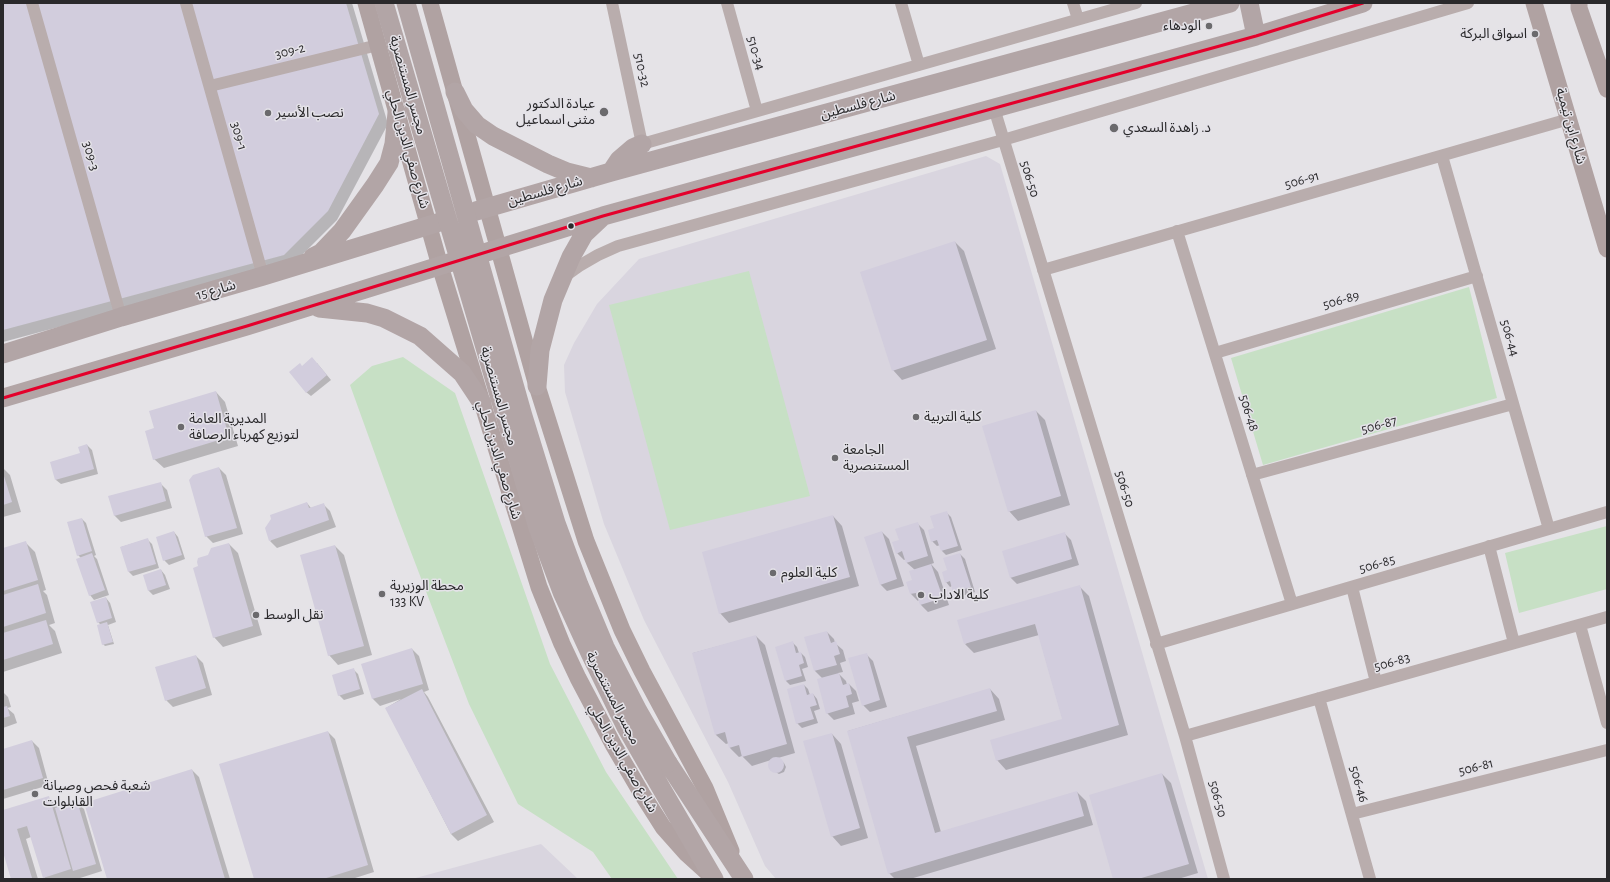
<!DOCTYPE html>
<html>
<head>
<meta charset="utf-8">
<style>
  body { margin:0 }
  #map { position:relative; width:1610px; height:882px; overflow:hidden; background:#e5e3e7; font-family:"Alegreya Sans",sans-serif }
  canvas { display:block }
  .frame { position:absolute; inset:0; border:4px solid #2a292b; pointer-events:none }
</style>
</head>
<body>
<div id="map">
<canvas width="1610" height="882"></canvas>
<div class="frame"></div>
</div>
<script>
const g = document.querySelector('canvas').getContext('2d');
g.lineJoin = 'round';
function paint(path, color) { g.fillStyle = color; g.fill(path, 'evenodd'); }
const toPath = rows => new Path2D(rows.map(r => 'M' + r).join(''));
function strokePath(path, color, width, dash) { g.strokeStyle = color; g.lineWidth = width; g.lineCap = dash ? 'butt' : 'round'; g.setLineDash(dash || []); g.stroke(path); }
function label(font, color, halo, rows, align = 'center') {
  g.font = font + ' "Alegreya Sans","Noto Sans Arabic",sans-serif'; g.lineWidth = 3; g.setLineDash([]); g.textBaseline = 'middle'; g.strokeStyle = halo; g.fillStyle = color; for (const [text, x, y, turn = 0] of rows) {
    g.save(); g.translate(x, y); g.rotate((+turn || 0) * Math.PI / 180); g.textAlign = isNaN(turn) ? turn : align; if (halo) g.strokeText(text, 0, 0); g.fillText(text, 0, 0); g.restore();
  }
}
paint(toPath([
  [986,156,1000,164,1208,879,776,879,765,866,728,782,644,620,604,524,565,392,564,365,574,343,597,304,639,259],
  [541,844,578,879,412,879]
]), '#d9d5df');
paint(toPath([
  [749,271,810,496,670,530,609,305],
  [1469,287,1497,398,1263,465,1231,358],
  [403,357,455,393,550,664,606,772,678,879,612,879,593,852,518,804,469,704,398,518,350,385,372,366],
  [1607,526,1607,589,1519,613,1505,553]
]), '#c7e0c5');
paint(toPath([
  [3,3,352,3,388,124,337,220,293,264,3,342],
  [955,242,964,251,996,349,902,380,893,370],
  [317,363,331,380,311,396,306,392,302,367],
  [216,392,225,402,238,446,164,468,154,459,155,429],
  [1036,411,1045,420,1070,505,1018,521,1009,511],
  [87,445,92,450,98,474,61,484,56,480,52,462,81,454],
  [3,468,10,475,21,512,3,517],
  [219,468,226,475,243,534,213,543,206,536],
  [160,483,167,490,172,508,121,522,114,515],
  [307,503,311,508,323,504,330,511,336,527,277,548,270,541],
  [946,512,951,517,962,550,946,555,942,551,940,545,937,546,932,541,935,529],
  [833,516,842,526,859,586,729,623,720,613],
  [82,519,86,523,96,555,94,556,97,559,109,595,94,600,90,595,81,558,78,555],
  [917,523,924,530,934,563,931,564,938,572,949,605,928,612,921,605,919,600,918,601,911,594,907,583,913,581,915,570,907,563,906,559,904,560,897,553,900,541],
  [174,532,178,537,185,559,169,565,164,560],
  [882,532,889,539,904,586,887,591,880,584],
  [1064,533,1071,540,1079,565,1017,584,1010,577],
  [147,539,152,544,159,568,133,576,129,572,121,547],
  [26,543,35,552,46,590,43,591,47,595,55,623,49,625,55,631,62,653,3,672,3,550],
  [229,544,238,553,262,635,223,647,214,637,200,567,208,556],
  [335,546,344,555,372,655,338,665,329,655],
  [960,554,965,559,975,592,959,597,954,592,952,586,950,587,946,582,948,571],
  [161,570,165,575,170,589,153,595,148,590],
  [1079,586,1089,596,1128,735,1006,770,997,760,1063,720,1039,635,974,653,965,644],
  [106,598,110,603,116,622,108,625,114,644,105,646,103,644,101,625,98,622],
  [827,632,834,639,835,643,843,650,846,661,840,663,843,672,838,673,846,681,847,685,849,684,856,691,859,701,852,703,855,714,834,720,827,713,823,679,815,671,806,638],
  [756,636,765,645,795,753,778,758,784,763,786,767,784,772,779,774,770,769,769,764,771,760,752,766,742,756,739,757,730,748,729,743,726,744,716,735,693,653],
  [793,643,797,647,799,653,801,653,805,657,808,667,802,669,806,681,790,685,786,681],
  [412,649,419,656,429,690,424,692,428,697,494,822,458,841,451,834,386,708,401,699,380,706,373,699,363,664],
  [866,654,873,661,887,707,870,712,863,705],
  [196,656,203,663,212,695,173,707,166,700],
  [353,669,358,674,364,694,344,700,339,695],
  [804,685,808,689,810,695,813,694,817,699,820,709,814,711,818,723,802,728,797,723],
  [990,689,999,699,1005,720,916,746,941,832,1077,792,1086,801,1093,825,910,879,895,879,889,873,848,731],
  [3,692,8,697,11,707,7,708,14,714,17,723,3,728],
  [328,732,335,739,374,872,352,879,255,879],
  [832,734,841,744,868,838,841,846,832,836],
  [32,741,39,748,49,785,3,799,3,750],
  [192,770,199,777,230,879,108,879],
  [1162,774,1171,783,1198,873,1178,879,1114,879],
  [48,797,58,808,77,803,84,809,102,871,77,879,45,879,31,837,26,839,38,879,12,879,3,848,3,811]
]), '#0003');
paint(toPath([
  [3,3,346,3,379,114,328,211,284,255,3,330],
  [955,241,987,340,892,371,860,272],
  [312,357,327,375,306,393,289,372,300,363,302,366],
  [216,391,229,437,153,460,145,431,154,428,149,411],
  [1036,410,1061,496,1008,512,982,426],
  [87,444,94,469,55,480,50,462,80,453,78,447],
  [219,467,237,528,205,537,189,480,193,475],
  [3,473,12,502,3,505],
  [161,482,166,501,114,516,108,496],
  [307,502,309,508,324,503,329,520,269,541,265,528,271,519,270,515],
  [947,511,958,546,941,551,937,540,931,542,928,530,934,528,930,516],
  [833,515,850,577,719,614,702,552],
  [82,518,92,551,77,556,67,522],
  [918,522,928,556,906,563,902,551,896,554,892,542,899,540,895,529],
  [174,531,182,555,163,561,156,537],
  [882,531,897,579,880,585,864,537],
  [1065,532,1072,559,1010,578,1002,551],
  [148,538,156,564,128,572,120,547],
  [26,541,38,580,3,591,3,548],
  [229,543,253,626,213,638,193,568,198,566,197,562,198,558,208,555,211,548],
  [335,545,364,646,328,656,300,555],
  [92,553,105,590,89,596,76,559],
  [960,553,971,587,953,593,950,581,945,583,942,572,947,570,943,558],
  [931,564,943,598,920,605,916,593,910,594,906,582,912,580,909,571],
  [161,569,166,585,148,591,143,575],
  [38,584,46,613,3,627,3,595],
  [1080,585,1119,725,996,761,990,740,1062,719,1035,624,964,644,957,620],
  [106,597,112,618,97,623,90,602],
  [46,620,53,644,3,660,3,633],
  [107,622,113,642,102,645,97,625],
  [827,631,831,643,836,641,840,654,834,656,837,665,814,671,804,637],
  [756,635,787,744,742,757,739,745,729,748,725,732,715,735,692,653],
  [793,641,796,653,801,652,804,663,799,665,802,676,785,681,775,647],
  [412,648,423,684,372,699,361,664],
  [867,653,880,700,862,706,848,658],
  [196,655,206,688,165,701,155,667],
  [354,668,360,689,338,696,332,675],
  [839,673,843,685,849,683,852,694,846,696,849,707,826,714,817,679],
  [804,684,807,695,813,693,817,705,810,707,814,719,796,724,787,689],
  [990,688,997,711,907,737,935,833,1077,791,1084,816,888,874,847,731],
  [422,689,487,815,451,834,385,708],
  [7,706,10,716,3,718,3,707],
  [328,731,368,865,323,879,254,879,219,764],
  [832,733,860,828,831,837,803,741],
  [32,740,43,778,3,790,3,749],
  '768 765a8 8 0 1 1 16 0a8 8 0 1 1-16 0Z',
  [192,769,225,879,107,879,84,803],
  [1162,773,1189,864,1138,879,1113,879,1089,795],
  [49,796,71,869,43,878,27,826,17,829,32,878,11,879,3,852,3,810],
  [77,801,96,864,73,871,55,808]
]), '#d2cddd');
strokePath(toPath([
  [32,3,121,317],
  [186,3,263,276],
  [612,3,642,144,1136,3],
  [727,3,757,111],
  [901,3,919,65],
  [1073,3,1078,19],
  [210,86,378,45],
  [994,108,1185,736,1224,879],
  [1442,156,1549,529],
  [1177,231,1292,604],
  [1043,270,1569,119],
  [565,276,579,266,598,255,618,246,1003,140,1468,3],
  [1215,353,1477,276],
  [1252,475,1513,404],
  [1489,546,1514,643],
  [1352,587,1376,682],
  [1580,625,1607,723],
  [1156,644,1607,512],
  [1319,698,1370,879],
  [1185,736,1607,617],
  [1352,814,1607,750]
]), '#b9adad', 12);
strokePath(toPath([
  [366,3,440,266,539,587,562,644,578,678,614,746,642,794,663,827,687,854,708,873],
  [430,3,537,386,586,541,622,630,642,671,705,788,731,851],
  [1534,3,1607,249],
  [1579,3,1579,8,1607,89]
]), '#b0a2a2', 17);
strokePath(toPath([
  [1249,3,1256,36],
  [455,92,464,110,477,125,493,136,548,164,567,172,591,178],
  [611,172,619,160,633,148,642,144],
  [476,211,611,172,1230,3],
  [487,252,603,216,1256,36,1363,3],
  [313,257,321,253,342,231,375,185,389,163,394,144,397,113],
  [319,308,367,313,384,318,420,336,462,373,482,403],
  [3,354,121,317,263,276,440,222],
  [537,386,540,350,553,300,571,257,584,234,601,218],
  [3,398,247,326,452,262],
  [668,763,744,879],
  [653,774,714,879]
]), '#b2a5a6', 19);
strokePath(toPath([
  [384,3,538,528,562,592,590,653,626,727,653,774],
  [406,3,523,416,556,523,579,585,605,647,638,711,668,763]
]), '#b2a5a6', 19);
strokePath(toPath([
  [3,398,247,326,603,216,1256,36,1363,3]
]), '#e4002b', 3);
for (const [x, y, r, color] of [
  [1209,26,4,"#6b6a6d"],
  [1535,34,4,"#6b6a6d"],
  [604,112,5,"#6b6a6d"],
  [268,113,4,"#6b6a6d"],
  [1114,128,5,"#6b6a6d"],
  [571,226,3.5,"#2a292b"],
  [916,417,4,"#6b6a6d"],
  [181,427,4,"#6b6a6d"],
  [835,458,4,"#6b6a6d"],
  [773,573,4,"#6b6a6d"],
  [382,594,4,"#6b6a6d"],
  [921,595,4,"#6b6a6d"],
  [256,615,4,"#6b6a6d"],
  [35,794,4,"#6b6a6d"]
]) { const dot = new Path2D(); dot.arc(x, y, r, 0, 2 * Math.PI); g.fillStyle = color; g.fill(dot); strokePath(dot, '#e4e2e8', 1.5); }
label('14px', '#2a292b', '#e4e2e8', [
  ["الودهاء",1201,26,"right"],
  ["اسواق البركة",1527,34,"right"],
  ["عيادة الدكتور",595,104,"right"],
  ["مثنى اسماعيل",595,120,"right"],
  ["نصب الأسير",276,113],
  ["د. زاهدة السعدي",1123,128],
  ["كلية التربية",924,417],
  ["المديرية العامة",189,419],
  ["لتوزيع كهرباء الرصافة",189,435],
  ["الجامعة",843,450],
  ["المستنصرية",843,466],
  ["كلية العلوم",781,573],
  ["محطة الوزيرية",390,586],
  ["133 KV",390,602],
  ["كلية الاداب",929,595],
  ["نقل الوسط",264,615],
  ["شعبة فحص وصيانة",43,786],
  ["القابلوات",43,802]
], 'left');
label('14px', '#2a292b', '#e4e2e8', [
  ["309-2",290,51,-14],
  ["510-34",756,53,74],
  ["510-32",642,70,78],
  ["مجسر المستنصرية",408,85,74],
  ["شارع فلسطين",858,105,-15],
  ["شارع ابن تيمية",1571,126,74],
  ["309-1",239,136,74],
  ["شارع صفي الدين الحلي",408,149,74],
  ["309-3",91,156,74],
  ["506-50",1030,179,73],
  ["506-91",1302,180,-16],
  ["شارع فلسطين",545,191,-16],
  ["شارع 15",216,290,-16],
  ["506-89",1341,300,-16],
  ["506-44",1510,338,74],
  ["مجسر المستنصرية",499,396,74],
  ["506-48",1249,413,73],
  ["506-87",1379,425,-15],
  ["شارع صفي الدين الحلي",499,460,73],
  ["506-50",1125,489,73],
  ["506-85",1377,564,-16],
  ["506-83",1392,662,-16],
  ["مجسر المستنصرية",613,698,63],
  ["شارع صفي الدين الحلي",623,758,60],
  ["506-81",1476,767,-14],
  ["506-46",1359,784,74],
  ["506-50",1218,799,75]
]);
</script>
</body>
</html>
